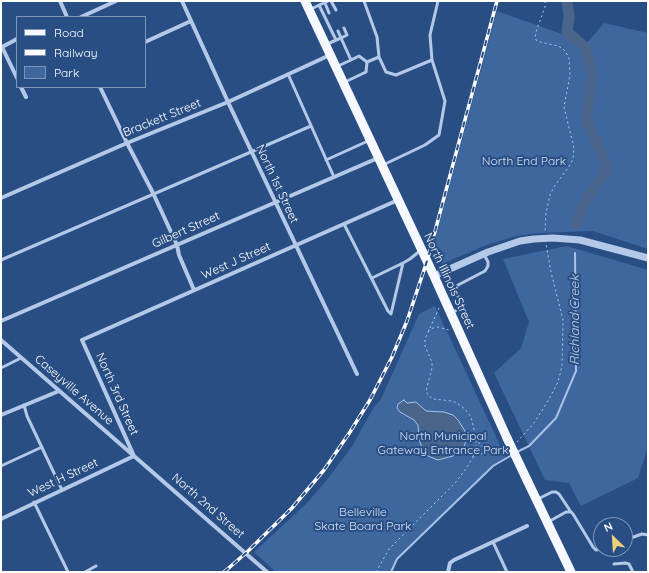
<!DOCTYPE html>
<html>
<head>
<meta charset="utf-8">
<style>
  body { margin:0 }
  #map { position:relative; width:649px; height:573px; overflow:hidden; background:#294e84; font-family:Quicksand,sans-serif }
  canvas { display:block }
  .frame { position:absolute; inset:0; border:2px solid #fff; pointer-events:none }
  .legend { position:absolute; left:16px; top:16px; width:130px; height:72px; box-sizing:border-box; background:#294e84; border:1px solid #7f95b5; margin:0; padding:5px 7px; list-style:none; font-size:12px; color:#fff }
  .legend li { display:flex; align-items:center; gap:8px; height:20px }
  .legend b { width:20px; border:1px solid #7f95b5 }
  .north { position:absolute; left:593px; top:517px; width:40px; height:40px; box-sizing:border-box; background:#294e84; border:1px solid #7f95b5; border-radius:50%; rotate:335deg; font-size:11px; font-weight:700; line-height:16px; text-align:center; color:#fff }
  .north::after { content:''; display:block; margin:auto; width:14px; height:18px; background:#eed07a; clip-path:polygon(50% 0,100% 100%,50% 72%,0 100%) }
</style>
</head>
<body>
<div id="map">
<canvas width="649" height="573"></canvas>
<div class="frame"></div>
<ul class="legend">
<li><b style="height:5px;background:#f5f8fe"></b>Road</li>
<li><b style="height:5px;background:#fff"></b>Railway</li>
<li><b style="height:11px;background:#3e67a0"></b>Park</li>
</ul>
<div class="north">N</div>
</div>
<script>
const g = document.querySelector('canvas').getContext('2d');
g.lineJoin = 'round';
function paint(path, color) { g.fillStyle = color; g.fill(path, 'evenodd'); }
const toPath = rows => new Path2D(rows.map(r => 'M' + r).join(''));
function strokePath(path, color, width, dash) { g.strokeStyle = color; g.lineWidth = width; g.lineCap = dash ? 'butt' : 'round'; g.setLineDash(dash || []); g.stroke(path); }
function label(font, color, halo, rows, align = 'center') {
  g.font = font + ' Quicksand,sans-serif'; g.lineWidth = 4; g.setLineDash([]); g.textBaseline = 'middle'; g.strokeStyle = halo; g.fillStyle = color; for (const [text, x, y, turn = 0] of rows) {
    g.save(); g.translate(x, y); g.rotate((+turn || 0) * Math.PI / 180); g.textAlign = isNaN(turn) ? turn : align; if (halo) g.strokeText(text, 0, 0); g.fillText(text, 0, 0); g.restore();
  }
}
paint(toPath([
  [497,11,587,43,604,23,648,33,648,249,593,231,538,233,516,236,484,246,442,264,434,243],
  [567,246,648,270,648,447,638,478,581,506,569,483,545,480,494,373,521,348,529,322,503,259],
  [435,306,506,458,493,466,397,559,391,572,276,572,254,552,306,504,326,481,351,448,374,407,381,399,419,314]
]), '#3e67a0');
const water = toPath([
  [404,400,407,403,416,402,426,411,444,412,453,415,458,420,465,431,466,441,463,449,453,456,438,460,428,456,423,451,419,439,418,425,414,420,400,412,397,408,398,404,404,400]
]);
paint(water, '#4a658b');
strokePath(water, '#a8c3e7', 1);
strokePath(toPath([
  [517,452,529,446,556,418,576,371,575,253],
  [391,572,397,559,493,466,512,455]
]), '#a8c3e7', 2);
strokePath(toPath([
  [567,1,569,17,567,32,586,48,592,75,586,121,597,142,607,169,586,200,576,224]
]), '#4a658b', 11);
strokePath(toPath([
  [545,1,545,7,537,29,535,37,536,40,540,42,558,46,562,48,565,51,569,58,570,75,564,107,574,148,573,159,570,165,554,187,550,195,546,213,545,231],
  [439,308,425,339,425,346,432,362,432,368,426,391,428,395,433,399,452,401,457,403,465,409,471,417,476,438,479,443,484,448,493,452],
  [428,331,433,328,438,327,449,330],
  [517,442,534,423,548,401,558,382,562,366,563,320,551,272,546,244],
  [473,457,476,448,476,439],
  [376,572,389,549,455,483,465,470,474,456,480,454,505,449]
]), '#b3c9e7', 1, [2, 3]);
strokePath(toPath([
  [331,1,336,10],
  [364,1,377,37,379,57],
  [325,3,329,13],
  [319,5,336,40],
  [311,9,328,1],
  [338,31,341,38,347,35,344,28],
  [327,44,341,38,351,60,338,66],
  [432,60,430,35,438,1],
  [367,62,379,57,386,72,396,75,432,60,445,101,439,135,425,145,383,165],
  [288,74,334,177],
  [345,82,366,72,367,62,359,56,351,60],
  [326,160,368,141],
  [344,224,388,311,391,314],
  [1,260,311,126],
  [372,278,403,263],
  [453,312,461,308,462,306,456,291,458,285,485,271,488,266,488,262,484,254],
  [391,314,403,263,410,259,421,250],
  [1,368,21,358],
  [24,405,27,416,62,490],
  [1,466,42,447],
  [538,499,552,492,556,492,559,494,571,512],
  [34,502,68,572],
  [548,522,566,512,571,512,573,514,593,547,596,550,601,549],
  [625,540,642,534,648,535],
  [493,542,507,572],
  [614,564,625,563,629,564,633,572],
  [85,572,96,566]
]), '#b3c9e7', 3);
strokePath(toPath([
  [60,1,67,17],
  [182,1,228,102,357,374],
  [81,17,116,1],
  [17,39,2,47,17,78],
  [145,42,191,21],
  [21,87,26,97],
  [100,87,127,143,153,193,177,245,179,255,194,290],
  [1,198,127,143,228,102,330,55],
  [1,321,378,158],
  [1,340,267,572],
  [1,415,59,391],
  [134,456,82,340,398,200],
  [1,519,134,456],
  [448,572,450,563,454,560,527,526]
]), '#b3c9e7', 4);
strokePath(toPath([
  [434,276,488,252,520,241,534,239,553,238,580,240,648,258]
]), '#b3c9e7', 7);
strokePath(toPath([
  [305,1,434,276,507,438],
  [527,480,571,572]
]), '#f5f8fe', 9);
const rail = toPath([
  [224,572,246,553,292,508,324,470,350,432,370,400,392,357,407,321,427,261,497,1]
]);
strokePath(rail, '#fff', 3.5);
strokePath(rail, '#294e84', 2, [6]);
strokePath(toPath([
  [507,438,527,480]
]), '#f5f8fe', 9);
label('12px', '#fff', '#294e84', [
  ["Brackett Street",162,118,-22],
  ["North 1st Street",277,184,65],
  ["Gilbert Street",186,230,-24],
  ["West J Street",236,261,-24],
  ["North Illinois Street",449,281,65],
  ["Caseyville Avenue",74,390,41],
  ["North 3rd Street",117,394,66],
  ["West H Street",63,478,-25],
  ["North 2nd Street",208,506,41]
]);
label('12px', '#d7e4f6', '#294e84', [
  ["North End Park",524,161],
  ["North Municipal",443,436],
  ["Gateway Entrance Park",443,450],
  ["Belleville",363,512],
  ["Skate Board Park",363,526]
]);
label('italic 13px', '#bfd3ee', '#294e84', [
  ["Richland Creek",575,320,-90]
]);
</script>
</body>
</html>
